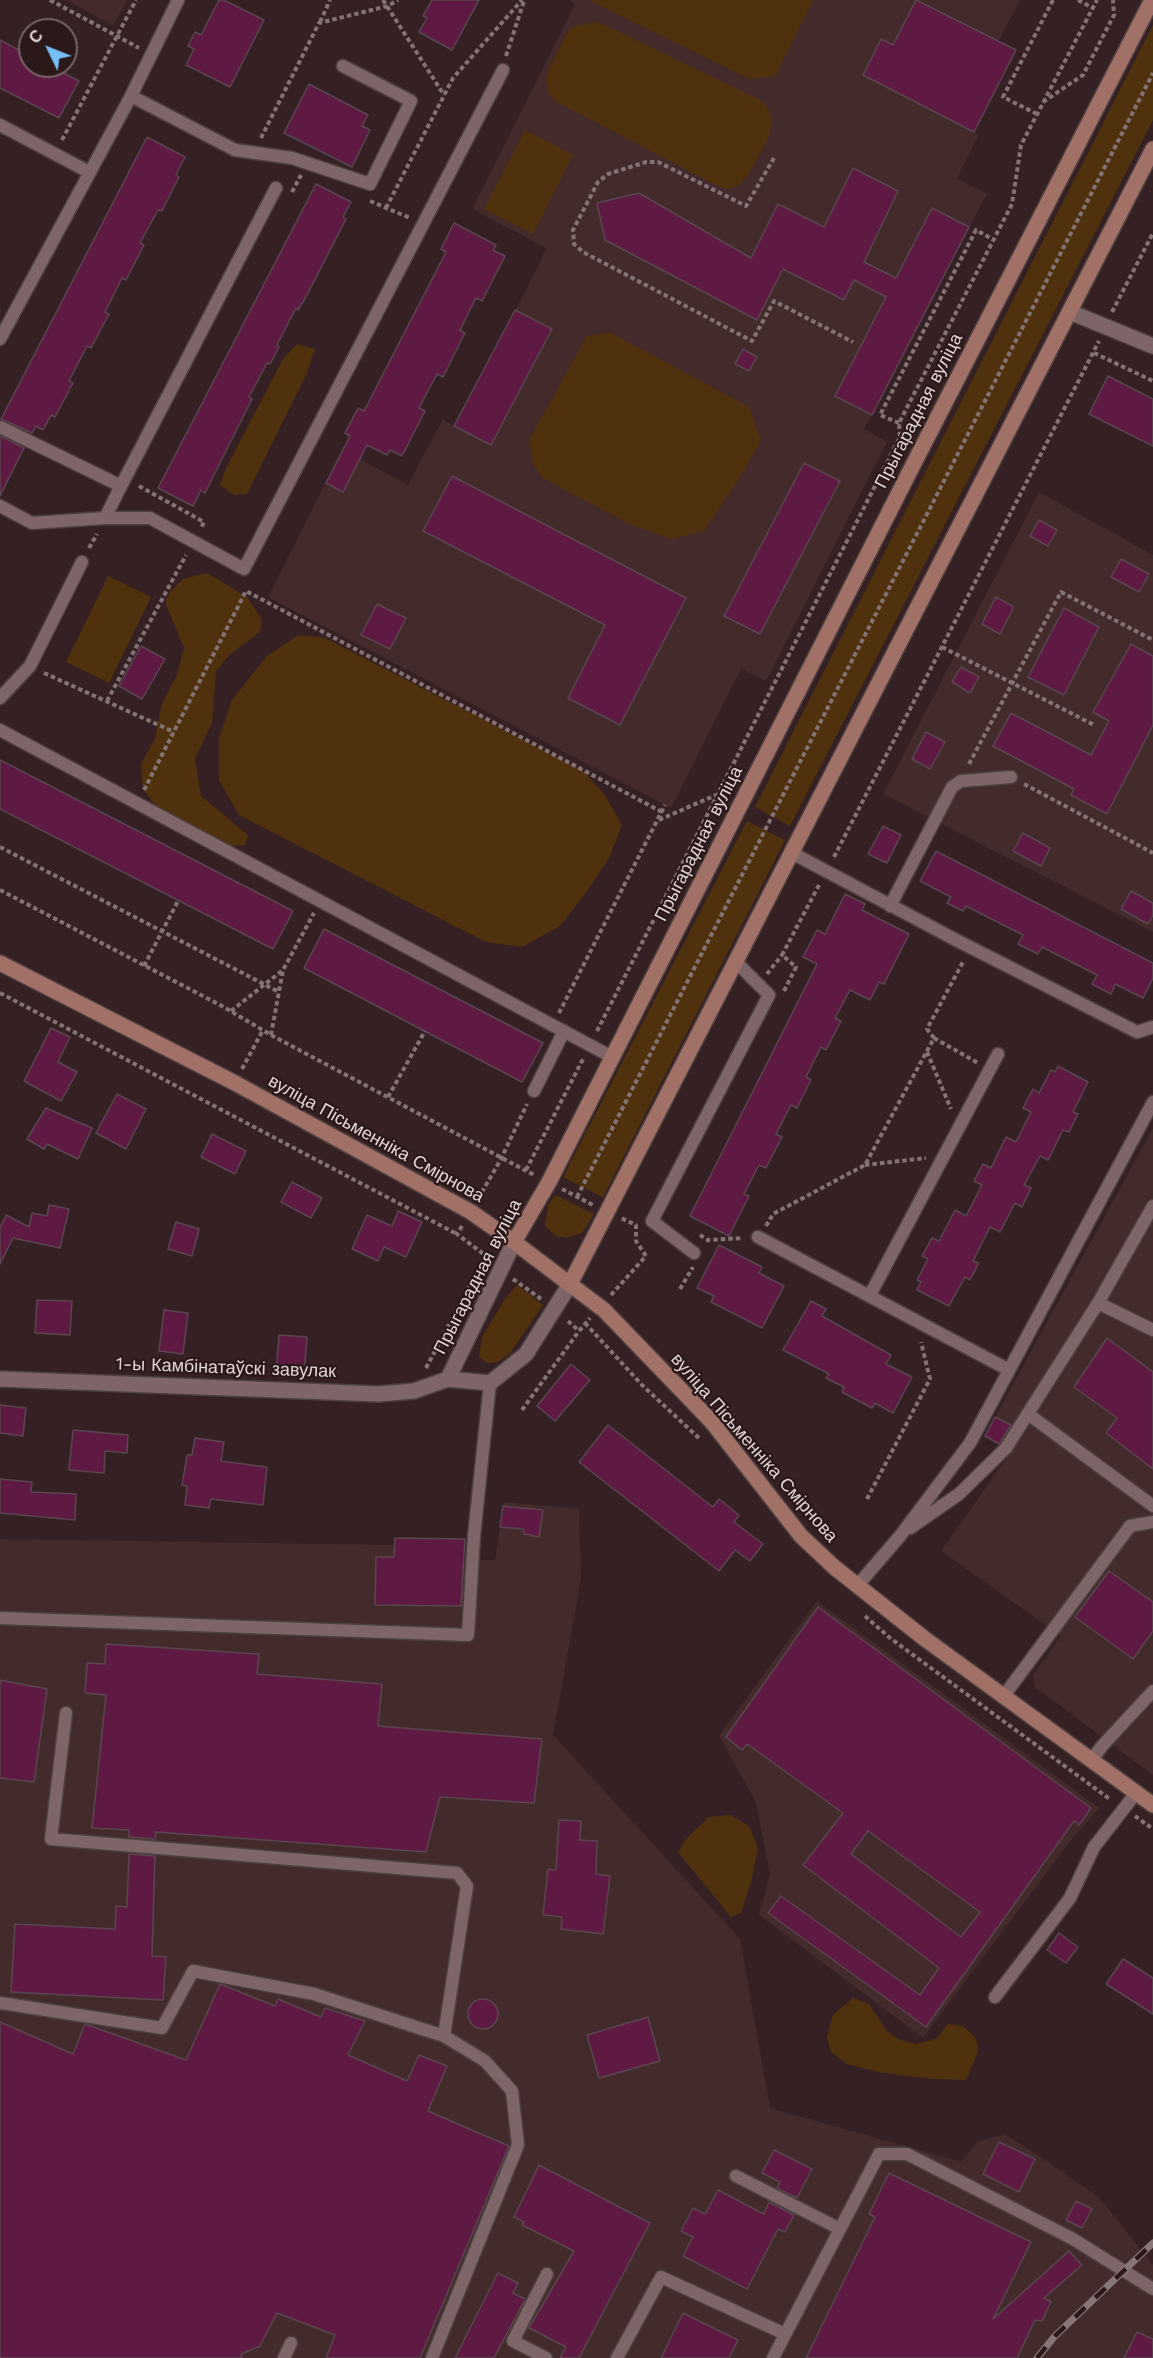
<!DOCTYPE html>
<html>
<head>
<meta charset="utf-8">
<style>
  body { margin:0 }
  #map { position:relative; width:1153px; height:2358px; overflow:hidden; background:#352123; font-family:"Work Sans",sans-serif }
  canvas { display:block }
  .north { position:absolute; left:18px; top:18px; width:60px; height:60px; box-sizing:border-box; background:#2b1819; border:2px solid #746464; border-radius:50%; rotate:313deg; font-size:16px; font-weight:700; line-height:24px; text-align:center; color:#e2d5d5 }
  .north::after { content:''; display:block; margin:auto; width:21px; height:27px; background:#75c0f6; clip-path:polygon(50% 0,100% 100%,50% 72%,0 100%) }
</style>
</head>
<body>
<div id="map">
<canvas width="1153" height="2358"></canvas>
<div class="north">С</div>
</div>
<script>
const g = document.querySelector('canvas').getContext('2d');
g.lineJoin = 'round';
function paint(path, color) { g.fillStyle = color; g.fill(path, 'evenodd'); }
const toPath = rows => new Path2D(rows.map(r => 'M' + r).join(''));
function strokePath(path, color, width, dash) { g.strokeStyle = color; g.lineWidth = width; g.lineCap = dash ? 'butt' : 'round'; g.setLineDash(dash || []); g.stroke(path); }
function label(font, color, halo, rows, align = 'center') {
  g.font = font + ' "Work Sans",sans-serif'; g.lineWidth = 4.5; g.setLineDash([]); g.textBaseline = 'middle'; g.strokeStyle = halo; g.fillStyle = color; for (const [text, x, y, turn = 0] of rows) {
    g.save(); g.translate(x, y); g.rotate((+turn || 0) * Math.PI / 180); g.textAlign = isNaN(turn) ? turn : align; if (halo) g.strokeText(text, 0, 0); g.fillText(text, 0, 0); g.restore();
  }
}
paint(toPath([
  [67,0,127,0,113,26],
  [570,0,1020,0,999,41,1016,50,974,131,978,136,957,179,987,194,864,429,887,442,766,681,741,669,671,808,268,597,342,450,408,485,443,419,454,426,540,263,546,248,472,209,575,5],
  [1039,492,1153,555,1153,932,883,794],
  [1153,1128,1153,1775,1035,1687,1033,1675,1061,1636,941,1551,1011,1452,985,1436],
  [504,1502,579,1509,581,1579,553,1735,740,1939,770,2108,961,2162,977,2142,1004,2134,1038,2155,1100,2198,1153,2265,1153,2358,0,2358,0,1539,394,1545,395,1538,464,1539,464,1560,495,1560],
  [817,1601,1099,1808,1067,1845,923,2038,759,1915,770,1874,756,1802,719,1736]
]), '#432a2b');
paint(toPath([
  [589,0,813,0,775,76,749,79],
  [595,22,605,25,762,101,769,111,772,122,768,139,748,175,739,185,728,189,716,185,557,102,549,94,546,82,547,73,568,31,575,26],
  [1153,25,1153,120,790,826,755,807],
  [525,130,573,155,533,234,484,209],
  [609,332,749,407,761,440,739,479,704,531,671,539,629,524,543,478,533,464,529,440,587,336],
  [297,344,315,349,306,375,247,494,234,495,220,485,226,468,283,359],
  [207,573,247,597,262,620,260,632,229,655,216,671,212,723,195,759,201,796,248,835,245,845,232,846,155,805,143,789,141,764,155,739,162,704,177,675,184,648,165,602,170,592,183,579],
  [108,576,151,597,109,683,66,662],
  [299,635,325,638,583,771,604,794,622,825,609,858,588,890,560,926,522,947,486,942,239,815,219,780,219,738,232,700,267,656],
  [747,821,785,840,603,1197,563,1177],
  [555,1195,594,1214,582,1233,567,1238,556,1236,545,1226,548,1205],
  [517,1285,543,1305,511,1352,498,1362,488,1363,479,1357,482,1337,505,1299],
  [730,1815,749,1826,758,1848,751,1882,741,1913,731,1917,678,1852,685,1840,709,1817],
  [853,1998,869,2004,887,2031,898,2039,915,2044,936,2039,948,2024,963,2026,976,2038,978,2051,966,2080,933,2079,877,2072,847,2064,831,2052,827,2037,833,2015]
]), '#4f320d');
const building = toPath([
  [219,0,224,0,264,20,230,87,186,65,194,49,188,46,195,32,201,35,219,0],
  [432,0,479,0,452,50,419,32,427,18,423,16,432,0],
  [916,0,1016,50,974,132,863,75,881,39,893,45,916,0],
  [0,40,30,56,30,66,50,66,79,81,59,118,0,88,0,40],
  [309,84,368,115,362,126,370,130,352,167,284,133,309,84],
  [147,137,185,157,176,175,179,177,162,211,158,210,140,243,144,245,126,280,122,278,105,312,109,314,91,348,87,346,69,381,73,383,55,417,51,415,43,430,36,426,32,433,1,419,147,137],
  [853,168,898,191,864,262,896,278,932,208,969,227,872,415,835,396,886,297,854,280,844,300,783,269,757,320,605,240,597,203,639,193,751,258,778,204,824,227,853,168],
  [316,184,351,202,343,217,346,219,307,295,298,310,296,308,277,345,279,347,270,364,267,363,249,397,252,399,205,493,201,490,193,506,158,488,316,184],
  [454,223,496,245,493,250,505,256,482,301,476,298,460,330,465,333,443,377,437,374,419,408,425,411,402,456,390,450,387,455,367,445,343,492,326,483,350,436,345,433,358,408,364,411,446,252,441,249,454,223],
  [515,310,552,329,491,445,454,426,515,310],
  [743,349,757,357,749,371,735,364,743,349],
  [1108,376,1153,399,1153,446,1089,414,1108,376],
  [0,436,24,448,0,496,0,436],
  [804,463,840,481,760,634,724,616,804,463],
  [452,476,686,598,620,725,568,698,605,625,423,531,452,476],
  [1039,520,1057,530,1048,546,1030,536,1039,520],
  [1121,559,1149,574,1139,592,1111,577,1121,559],
  [996,597,1014,607,1000,634,982,624,996,597],
  [377,604,406,618,390,649,361,635,377,604],
  [1064,608,1099,627,1064,695,1028,677,1064,608],
  [1131,644,1153,656,1153,725,1107,814,1071,795,1074,789,993,746,1011,713,1091,755,1109,721,1093,712,1131,644],
  [141,646,165,659,142,699,119,686,141,646],
  [961,667,979,677,970,693,952,682,961,667],
  [926,732,945,742,930,769,912,759,926,732],
  [0,760,293,911,273,949,0,809,0,760],
  [883,826,901,835,887,863,868,854,883,826],
  [1023,833,1050,848,1041,866,1013,851,1023,833],
  [936,851,1153,963,1153,978,1143,998,1115,984,1111,994,1092,984,1097,975,1042,947,1038,954,1018,944,1023,935,966,906,963,911,947,903,951,897,920,881,936,851],
  [1131,891,1153,903,1153,915,1148,924,1121,909,1131,891],
  [845,894,865,904,862,910,909,934,884,984,879,982,870,1000,850,990,835,1018,841,1021,826,1050,821,1047,806,1077,811,1080,797,1108,791,1105,776,1134,782,1137,766,1168,759,1165,744,1194,749,1196,729,1236,690,1216,817,964,803,957,817,930,825,934,845,894],
  [324,929,543,1043,522,1082,304,968,324,929],
  [51,1028,70,1037,58,1062,77,1072,61,1101,24,1081,51,1028],
  [1058,1066,1088,1082,1073,1112,1078,1114,1069,1132,1063,1130,1048,1160,1040,1156,1024,1185,1031,1188,1022,1207,1015,1203,1000,1232,990,1227,973,1261,979,1263,970,1280,965,1277,949,1306,917,1290,921,1282,917,1280,928,1259,922,1256,932,1238,939,1241,955,1210,966,1216,982,1185,974,1181,983,1164,991,1168,1006,1137,1016,1142,1031,1112,1023,1108,1033,1089,1039,1093,1051,1070,1055,1072,1058,1066],
  [117,1094,146,1109,126,1149,96,1133,117,1094],
  [46,1108,92,1128,78,1159,47,1144,44,1149,27,1139,46,1108],
  [212,1134,246,1151,235,1174,201,1157,212,1134],
  [292,1182,322,1198,311,1218,281,1202,292,1182],
  [49,1205,69,1209,60,1248,13,1238,0,1264,0,1228,6,1215,29,1227,32,1213,47,1216,49,1205],
  [398,1211,422,1222,406,1257,384,1247,378,1261,352,1249,367,1215,392,1226,398,1211],
  [176,1222,199,1229,192,1256,168,1249,176,1222],
  [719,1245,762,1267,759,1273,784,1286,762,1328,711,1302,714,1296,697,1288,719,1245],
  [37,1300,72,1301,70,1335,35,1333,37,1300],
  [811,1301,826,1309,822,1316,891,1355,886,1364,912,1377,893,1413,875,1403,872,1408,842,1392,844,1387,826,1378,829,1374,783,1350,811,1301],
  [164,1310,188,1313,183,1354,159,1351,164,1310],
  [279,1335,307,1337,304,1375,276,1373,279,1335],
  [1107,1338,1153,1372,1153,1469,1106,1433,1117,1418,1074,1387,1107,1338],
  [571,1364,590,1380,555,1421,537,1406,571,1364],
  [0,1405,26,1408,23,1436,0,1433,0,1405],
  [995,1417,1011,1425,999,1444,985,1436,995,1417],
  [608,1425,713,1507,719,1499,739,1515,734,1522,763,1544,750,1561,735,1550,719,1571,579,1462,608,1425],
  [73,1430,128,1435,127,1453,105,1451,104,1473,69,1470,73,1430],
  [195,1438,224,1442,221,1461,267,1467,263,1505,211,1499,209,1508,185,1505,187,1486,182,1485,187,1455,192,1455,195,1438],
  [0,1479,32,1482,31,1492,76,1494,75,1520,0,1513,0,1479],
  [503,1506,543,1510,539,1537,524,1534,523,1529,500,1527,503,1506],
  [395,1538,465,1539,461,1606,375,1605,376,1557,394,1557,395,1538],
  [1109,1571,1153,1602,1153,1631,1133,1659,1075,1617,1109,1571],
  [818,1607,1091,1808,1079,1825,1074,1821,926,2027,768,1913,781,1896,920,1995,939,1968,803,1865,843,1813,747,1744,742,1750,726,1737,818,1607],
  [868,1831,980,1912,961,1937,851,1854,868,1831],
  [106,1644,259,1654,257,1674,382,1684,378,1726,542,1739,534,1803,440,1797,426,1852,156,1832,155,1839,129,1837,129,1830,92,1828,106,1695,85,1693,87,1663,105,1664,106,1644],
  [0,1680,47,1689,34,1782,0,1778,0,1680],
  [559,1820,581,1821,580,1840,597,1841,596,1874,610,1876,603,1934,561,1929,562,1917,543,1915,548,1869,556,1870,559,1820],
  [129,1854,155,1856,152,1956,166,1957,163,2000,11,1992,15,1924,115,1929,116,1906,127,1907,129,1854],
  [1059,1933,1078,1947,1066,1963,1047,1950,1059,1933],
  [1123,1959,1153,1978,1153,2014,1106,1984,1123,1959],
  [220,1984,275,2006,278,1999,321,2017,325,2008,365,2021,348,2055,407,2081,419,2055,447,2066,428,2111,509,2146,420,2358,326,2358,335,2335,277,2313,260,2346,241,2354,242,2358,0,2358,0,2022,73,2054,85,2024,186,2060,220,1984],
  '468 2014a15 15 0 1 1 30 0a15 15 0 1 1-30 0Z',
  [648,2017,660,2061,599,2078,587,2035,648,2017],
  [999,2142,1035,2159,1019,2192,983,2174,999,2142],
  [774,2150,812,2169,797,2198,777,2188,780,2182,762,2173,774,2150],
  [539,2165,650,2223,579,2358,560,2358,566,2347,529,2328,574,2251,522,2225,524,2222,514,2217,539,2165],
  [889,2173,1031,2242,993,2319,1069,2251,1082,2265,1044,2298,1051,2302,1042,2321,1035,2320,1017,2358,806,2358,875,2217,869,2214,889,2173],
  [718,2190,764,2214,769,2202,794,2215,785,2232,778,2229,747,2289,683,2256,693,2237,681,2231,693,2208,705,2214,718,2190],
  [1076,2201,1092,2209,1082,2228,1066,2220,1076,2201],
  [498,2273,518,2283,513,2293,525,2299,514,2320,494,2358,455,2358,498,2273],
  [683,2313,738,2340,729,2358,661,2358,683,2313],
  [1137,2332,1153,2339,1153,2358,1124,2358,1137,2332]
]);
paint(building, '#5f1a43');
strokePath(building, '#59464f', 1.5);
const lane = toPath([
  [131,96,235,150,292,158,370,184,411,101,343,66],
  [0,125,89,172],
  [0,339,131,96,178,0],
  [0,427,121,486,276,188],
  [0,506,32,523,105,518,150,518,244,569,503,70],
  [105,518,121,486],
  [0,698,30,666,82,562],
  [0,730,612,1057],
  [792,853,958,941,1137,1032,1153,1027],
  [890,906,952,787,961,781,1011,777],
  [534,1091,564,1031],
  [758,1237,1009,1370],
  [694,1253,652,1221,769,995,736,962],
  [870,1295,998,1054],
  [1098,1303,1153,1330],
  [1028,1414,1153,1506],
  [910,1528,959,1494,1006,1448,1098,1303,1153,1206],
  [857,1586,900,1536,970,1443,1153,1102],
  [0,1618,468,1635,474,1536,490,1383],
  [1003,1697,1130,1526,1153,1522],
  [66,1713,51,1839,457,1873,467,1886,444,2036],
  [1091,1761,1102,1746,1153,1691],
  [995,1997,1070,1898,1094,1847,1136,1793],
  [0,2003,162,2028,193,1971,314,1994,444,2036,485,2061,512,2091,518,2145,432,2358],
  [736,2176,840,2229],
  [284,2358,291,2343],
  [546,2358,513,2341,547,2274],
  [617,2358,661,2277,785,2334],
  [773,2358,879,2154,907,2154,1073,2239,1153,2289]
]);
const street = toPath([
  [1070,312,1153,346],
  [0,1379,378,1394,414,1391,448,1379,490,1383,526,1354,570,1284],
  [448,1379,514,1242]
]);
const secondary = toPath([
  [0,963,235,1083,471,1212,514,1242,604,1310,711,1421,801,1536,834,1567,925,1639,1153,1805],
  [514,1242,549,1182,912,467,1152,0],
  [570,1284,1153,149]
]);
strokePath(lane, '#4f4040', 15);
strokePath(street, '#4f4040', 18);
strokePath(secondary, '#4f4040', 18);
strokePath(toPath([
  [50,0,139,48],
  [383,0,444,95],
  [1078,0,1093,8],
  [320,22,330,0],
  [506,56,524,1],
  [1043,102,1083,75,1114,15,1113,0],
  [1037,114,1003,97,1053,0],
  [261,138,319,23,388,6,398,0],
  [62,140,136,0],
  [774,158,746,206,658,162,646,162,608,174,598,182,573,230,574,244,583,252,752,341,774,301,853,342],
  [292,192,301,175],
  [370,201,410,218],
  [386,208,453,78,522,0],
  [1112,312,1153,233],
  [1094,353,1153,381],
  [899,423,880,415,976,230,994,240],
  [139,486,204,522,201,528],
  [89,548,97,534],
  [942,647,1094,725],
  [44,673,174,732],
  [107,701,186,555],
  [969,764,1061,592,1153,640],
  [1024,784,1153,853],
  [144,790,246,591,662,812],
  [659,820,716,795],
  [0,847,279,992],
  [834,857,1099,341],
  [0,890,222,1006,271,1035,534,1175],
  [144,966,178,901],
  [767,974,782,955],
  [784,991,796,967,782,955,819,885],
  [0,993,457,1234],
  [231,1011,283,970,314,913],
  [559,1013,665,805],
  [597,1031,900,437,899,423,1012,204,1021,145,1097,0],
  [271,1035,283,970],
  [934,1038,978,1063],
  [927,1052,951,1109],
  [242,1069,263,1030],
  [388,1097,425,1031],
  [865,1165,926,1158],
  [526,1170,583,1059],
  [562,1189,593,1205],
  [577,1197,1153,73],
  [478,1199,501,1159,527,1104],
  [462,1226,457,1234,489,1258],
  [766,1226,773,1214,865,1165,934,1038,927,1029,964,960],
  [700,1235,708,1240],
  [707,1242,708,1240,743,1238],
  [513,1279,541,1299],
  [680,1289,693,1267],
  [611,1295,646,1256,636,1241,636,1225,621,1218],
  [568,1321,579,1331,590,1318],
  [585,1323,642,1385,701,1440],
  [426,1368,476,1274],
  [522,1410,579,1331],
  [867,1499,930,1379,921,1342],
  [865,1616,890,1638,1111,1800],
  [1135,1816,1153,1829]
]), '#847374', 4, [4.5, 3]);
strokePath(lane, '#7e6668', 12);
strokePath(street, '#7e6668', 15);
strokePath(secondary, '#a17066', 15);
const rail = toPath([
  [1037,2358,1055,2336,1153,2243]
]);
strokePath(rail, '#877677', 7);
strokePath(rail, '#2b1819', 4.5, [14]);
label('18px', '#e2d5d5', '#2b1819', [
  ["Прыгарадная вуліца",919,411,-63],
  ["Прыгарадная вуліца",699,844,-63],
  ["вуліца Пісьменніка Смірнова",376,1139,29],
  ["Прыгарадная вуліца",478,1277,-63],
  ["1-ы Камбінатаўскі завулак",226,1368,2],
  ["вуліца Пісьменніка Смірнова",754,1448,49]
]);
</script>
</body>
</html>
